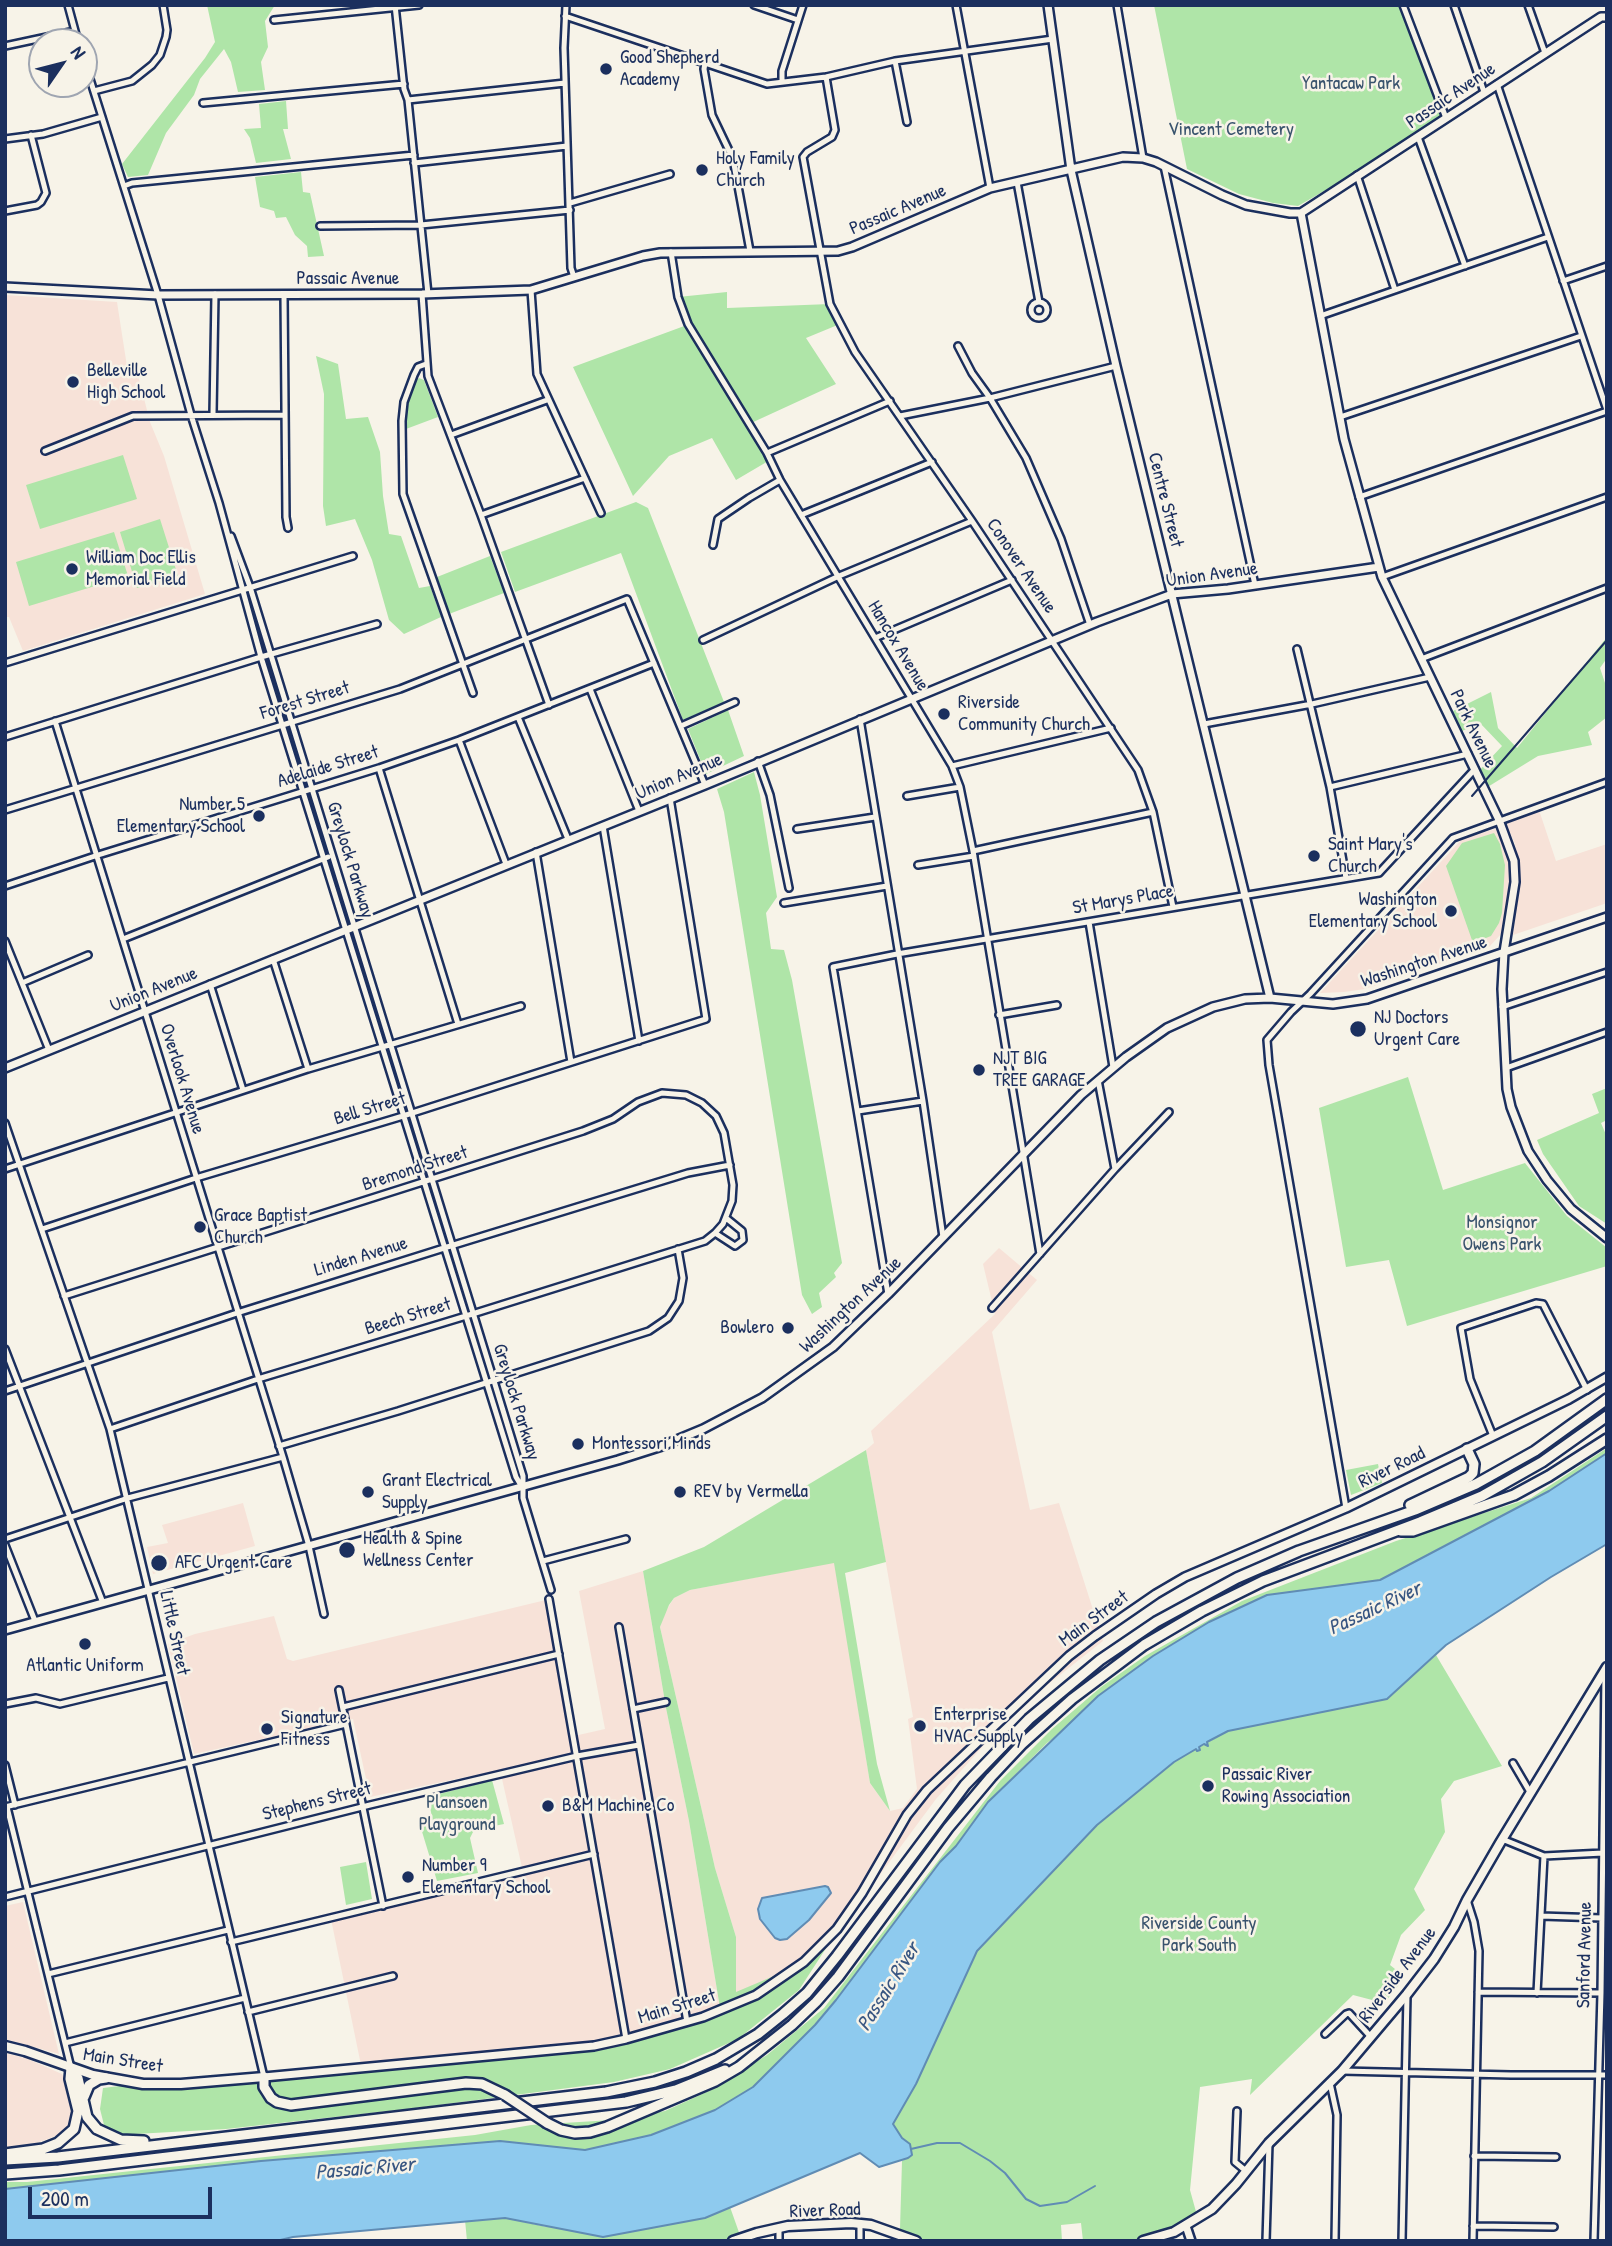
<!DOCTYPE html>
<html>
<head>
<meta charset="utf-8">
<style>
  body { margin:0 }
  #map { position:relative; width:1612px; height:2246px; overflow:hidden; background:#f7f3e8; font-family:"Patrick Hand",sans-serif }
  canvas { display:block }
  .frame { position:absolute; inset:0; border:7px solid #1b2f5e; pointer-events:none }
  .north { position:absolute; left:28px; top:28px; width:70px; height:70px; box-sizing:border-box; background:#f7f3e8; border:2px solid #9fa5b1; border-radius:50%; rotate:55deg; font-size:19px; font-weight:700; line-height:28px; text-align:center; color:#1b2f5e }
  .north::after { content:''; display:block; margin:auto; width:24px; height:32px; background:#1b2f5e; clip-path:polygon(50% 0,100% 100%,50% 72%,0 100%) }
  .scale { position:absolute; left:28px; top:2187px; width:184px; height:32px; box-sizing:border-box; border:4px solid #1b2f5e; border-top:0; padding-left:9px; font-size:21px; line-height:24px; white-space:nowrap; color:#1b2f5e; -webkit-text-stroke:5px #f7f3e8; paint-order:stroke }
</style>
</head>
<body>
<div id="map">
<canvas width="1612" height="2246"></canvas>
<div class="frame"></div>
<div class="north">N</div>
<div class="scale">200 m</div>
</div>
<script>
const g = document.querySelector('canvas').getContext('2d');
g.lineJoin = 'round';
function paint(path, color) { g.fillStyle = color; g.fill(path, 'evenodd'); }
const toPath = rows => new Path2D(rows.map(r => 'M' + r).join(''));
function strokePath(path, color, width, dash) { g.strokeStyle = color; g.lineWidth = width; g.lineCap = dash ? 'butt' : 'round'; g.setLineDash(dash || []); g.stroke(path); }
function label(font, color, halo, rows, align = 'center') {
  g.font = font + ' "Patrick Hand",sans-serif'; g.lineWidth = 5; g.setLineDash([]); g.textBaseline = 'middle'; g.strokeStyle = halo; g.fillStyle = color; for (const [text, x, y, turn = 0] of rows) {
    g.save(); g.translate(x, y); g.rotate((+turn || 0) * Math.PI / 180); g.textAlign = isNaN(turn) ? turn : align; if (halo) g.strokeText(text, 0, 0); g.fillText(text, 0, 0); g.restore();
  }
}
paint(toPath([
  [5,295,117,302,128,373,138,375,150,422,164,456,205,594,23,651,9,617,5,617],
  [1539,810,1556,861,1607,844,1607,903,1513,935,1520,874,1515,844,1506,824],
  [1498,828,1509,856,1510,874,1503,932,1489,947,1365,989,1344,992,1320,993,1462,839],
  [999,1248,1037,1280,992,1332,1030,1510,1059,1503,1103,1641,1037,1693,1001,1726,936,1799,830,1942,829,1940,788,1970,736,1993,736,1937,715,1868,660,1627,664,1614,674,1598,690,1590,835,1562,870,1783,890,1811,903,1808,917,1789,908,1719,913,1717,866,1450,874,1443,871,1431,995,1314,983,1264],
  [243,1503,255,1546,153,1574,147,1547,168,1543,162,1525],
  [643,1571,666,1708,689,1821,721,2014,591,2050,362,2070,331,1919,523,1872,500,1770,370,1797,353,1719,194,1754,168,1644,195,1634,274,1616,287,1659,293,1661,550,1599,574,1736,605,1729,579,1591],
  [23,1902,59,2054,5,2039,5,1906],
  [5,2053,28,2059,62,2074,66,2082,71,2113,69,2125,61,2134,37,2143,5,2147]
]), '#f7e2d8');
paint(toPath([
  [207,5,275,5,265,21,268,47,261,62,265,90,238,92,231,62,224,49,200,79,194,95,166,133,148,175,128,177,122,164,205,58,215,42],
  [1154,5,1403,5,1446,118,1418,137,1298,206,1273,203,1239,194,1187,169],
  [286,101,288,129,283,129,291,159,256,163,250,138,244,129,261,128,259,104],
  [301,172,303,192,310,193,324,256,308,257,307,246,295,235,286,217,276,218,274,211,260,207,255,177],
  [727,292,727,308,830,304,840,324,806,338,836,384,749,424,770,460,736,480,712,438,669,456,633,496,573,367,687,325,678,297],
  [316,356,338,364,346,419,368,417,380,452,383,496,389,534,401,536,419,588,430,586,441,617,404,634,389,620,372,560,355,519,326,526,323,506,324,394],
  [419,378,424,380,438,417,406,429,406,405,415,381],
  [123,455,137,499,40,529,26,485],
  [636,502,648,508,724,702,683,720,621,553,515,592,501,552],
  [160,519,178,576,137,588,120,532],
  [114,532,128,576,29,606,16,562],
  [490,556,504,593,449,614,437,577],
  [1607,637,1607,658,1600,668,1607,689,1607,717,1588,732,1592,745,1538,756,1486,788,1477,773,1502,746,1480,723,1462,731,1453,711,1491,692,1498,728,1517,748],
  [728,710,744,756,706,774,688,729],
  [754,772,760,795,777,897,766,913,771,949,784,950,792,980,842,1263,834,1273,836,1277,819,1293,822,1307,812,1314,802,1295,724,812,717,789],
  [1494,833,1500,844,1505,865,1502,913,1499,923,1491,936,1473,943,1446,866,1462,843],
  [1408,1077,1443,1190,1525,1163,1567,1216,1607,1248,1607,1266,1407,1326,1389,1260,1346,1267,1319,1108],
  [1607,1088,1607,1120,1601,1123,1607,1137,1607,1224,1579,1206,1543,1154,1537,1140,1599,1113,1592,1094],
  [1607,1448,1607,1453,1549,1491,1380,1581,1267,1595,1209,1622,1047,1743,988,1802,956,1846,940,1862,836,2000,815,2025,753,2087,715,2110,651,2135,585,2150,500,2141,261,2161,5,2189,5,2182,27,2182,475,2135,531,2125,612,2120,665,2111,711,2090,767,2055,824,2008,1000,1781,1052,1729,1101,1687,1145,1656,1242,1601,1396,1541,1531,1498],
  [866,1450,886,1562,845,1573,877,1764,890,1811,870,1783,834,1563,690,1590,674,1598,669,1605,660,1627,715,1868,736,1937,736,1992,788,1970,828,1940,830,1942,799,1990,738,2039,670,2069,614,2082,416,2108,226,2129,117,2135,104,2125,100,2109,103,2088,128,2085,207,2086,591,2050,721,2014,689,1821,666,1708,643,1571,704,1547],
  [1378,1464,1382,1483,1351,1495,1346,1470],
  [1436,1655,1502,1766,1454,1781,1441,1799,1445,1832,1414,1889,1425,1910,1401,1935,1390,1965,1405,1977,1379,2010,1376,2001,1353,1995,1250,2095,1252,2079,1200,2087,1190,2190,1198,2219,1143,2241,1083,2241,1081,2223,1061,2225,1062,2241,916,2241,905,2236,900,2229,902,2161,912,2155,910,2144,902,2138,893,2124,916,2084,977,1951,1097,1825,1174,1762,1228,1731,1387,1699],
  [492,1780,504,1824,474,1830,470,1838,478,1873,437,1881,420,1825,433,1822,428,1797],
  [366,1862,372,1899,346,1905,340,1867],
  [730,2207,741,2238,733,2241,467,2241,465,2220,505,2218,547,2227,705,2218]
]), '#afe5a8');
const water = toPath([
  [1607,1453,1607,1544,1551,1577,1446,1645,1387,1699,1228,1731,1207,1742,1208,1746,1204,1744,1199,1747,1200,1750,1197,1751,1196,1749,1174,1762,1097,1825,977,1951,916,2084,893,2124,902,2138,910,2144,912,2155,908,2158,879,2167,860,2153,705,2218,603,2237,505,2218,293,2237,276,2241,5,2241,5,2189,261,2161,500,2141,585,2150,651,2135,715,2110,753,2087,815,2025,836,2000,940,1862,956,1846,988,1802,1098,1696,1153,1656,1209,1622,1267,1595,1380,1580,1549,1491,1607,1453],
  [825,1886,828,1887,831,1893,809,1920,787,1939,780,1940,775,1938,760,1919,758,1909,762,1898,825,1886]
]);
paint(water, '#8ecaee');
strokePath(water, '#608cb4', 2);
strokePath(toPath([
  [911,2149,937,2143,960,2143,990,2161,1005,2173,1026,2199,1040,2206,1067,2202,1095,2186]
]), '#608cb4', 2);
const street = toPath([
  [68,5,78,42],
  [395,5,404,89,408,100,428,294],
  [566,5,564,48,571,268,574,277],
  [754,5,798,20],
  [956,5,990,188],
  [1117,5,1143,158],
  [1403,5,1446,118],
  [1454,5,1484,92],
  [1528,5,1545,53],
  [565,16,767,84,826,77,895,61,1053,39],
  [274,20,419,5],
  [5,46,75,31],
  [84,60,158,295,191,415,219,503,261,657,516,1477,522,1487],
  [895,61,907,122],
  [705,63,704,69,712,115,733,159,750,251],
  [826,77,835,130,832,137,807,152,803,157,830,304,855,352,972,521,1138,770,1153,812,1173,907],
  [782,82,782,71,803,5],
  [1497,84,1607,410],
  [94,91,132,81,152,65,160,55,166,37,167,30,163,5],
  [408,100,565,83],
  [203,103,404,84],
  [1418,137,1465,266],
  [5,139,43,134,102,117],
  [414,163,567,146],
  [1164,166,1255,585],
  [1357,175,1395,290],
  [1017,182,1039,302],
  [124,186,132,183,414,155],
  [570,203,670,174],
  [5,211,37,205,41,202,46,193,31,135],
  [320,226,421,225,570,210],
  [671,252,678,297,688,324,767,453,780,480,952,766,960,787,973,851,1040,1254],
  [1563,281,1607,266],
  [531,290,537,374,601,513],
  [422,294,428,376,481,515,549,705],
  [284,295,286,517,288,528],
  '1031 310a8 8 0 1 1 16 0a8 8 0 1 1-16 0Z',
  [1320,316,1548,237],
  [958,346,972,373,990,398,1026,458,1061,539,1090,625],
  [426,364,418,367,414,375,404,402,402,421,403,494,473,693],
  [213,414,215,294],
  [900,416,990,398,1116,366],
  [1340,417,1581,336],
  [451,435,547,400],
  [45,451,133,416,284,415],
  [767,453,890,401],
  [1359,497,1607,411],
  [481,515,585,478],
  [801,515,932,462],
  [231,536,250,587,494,1381,523,1476,523,1498,551,1590],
  [713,545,718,519,749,498,780,480],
  [1382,577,1607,497],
  [875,638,1012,580],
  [703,640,839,576,972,521],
  [1297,649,1330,787,1346,878],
  [1421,659,1607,588],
  [5,663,353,556],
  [590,689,639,811],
  [518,717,568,839],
  [860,719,923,1101,943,1237],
  [55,721,283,1457,309,1546,324,1614],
  [1204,724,1312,704,1430,677],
  [681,726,735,702],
  [5,737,261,657,377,624],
  [459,740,506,864],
  [758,761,770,795,789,888],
  [952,766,1111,728],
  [379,768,458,1024],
  [1330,787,1468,754],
  [907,796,960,787],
  [5,810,400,689,627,599,705,785],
  [603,826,639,1041],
  [797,829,875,817],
  [973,851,1153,812],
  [536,852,571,1062],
  [918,865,974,856],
  [5,886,95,856,379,768,459,740,654,663],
  [784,903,887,886],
  [1089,922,1113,1067],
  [123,939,328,857],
  [5,941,49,1050],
  [273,959,308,1069],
  [22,983,88,955],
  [210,984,243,1090],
  [1502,1007,1607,972],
  [999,1015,1057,1005],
  [1506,1068,1607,1032],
  [1098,1080,1115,1169],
  [858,1111,923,1101],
  [5,1123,110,1429,264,2077],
  [5,1169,308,1069,521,1006],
  [42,1229,196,1178,403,1116,706,1019,670,798],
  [715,1233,735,1246,743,1240,742,1231,726,1218],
  [888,1294,833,967,897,954,1379,873,1475,769],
  [64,1296,583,1131,613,1119,638,1102,662,1093,686,1095,702,1103,716,1116,724,1133,733,1185,732,1201,723,1224,715,1233,705,1241,466,1316,258,1379,110,1429],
  [992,1308,1115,1169,1169,1112],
  [5,1349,103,1603],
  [5,1391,237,1313,444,1248,688,1173,730,1165],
  [1493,1436,1470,1379,1461,1328,1536,1303,1543,1304,1587,1390],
  [279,1446,398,1411,649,1331,668,1318,679,1301,683,1278,678,1249],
  [1346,1508,1269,1065,1267,1040,1291,1012,1310,994,1453,838,1607,782],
  [5,1539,128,1498,283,1457],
  [5,1545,35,1621],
  [543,1561,626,1539],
  [549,1599,626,2039],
  [619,1627,687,2022],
  [339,1690,383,1906],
  [5,1704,36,1698,60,1704,168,1678],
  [343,1707,559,1654],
  [633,1709,666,1702],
  [1513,1763,1530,1792],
  [5,1765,15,1805],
  [5,1807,346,1724],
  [7,1807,71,2068],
  [1502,1839,1544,1856,1603,1853],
  [5,1897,370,1805,577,1756,639,1745],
  [1467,1900,1474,1922,1479,1951,1473,2241],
  [1541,1916,1602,1918],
  [231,1942,594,1854],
  [48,1974,228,1930],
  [1478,1992,1601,1993],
  [1537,1993,1544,1856],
  [248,2012,393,1976],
  [1325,2034,1346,2014,1349,2013,1371,2037],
  [65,2043,245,1998],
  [1342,2071,1511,2075,1607,2075],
  [1330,2083,1337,2115,1335,2241],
  [1237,2111,1235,2162,1246,2171],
  [1474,2156,1556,2157],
  [1473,2226,1554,2227],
  [779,2229,779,2241],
  [860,2241,860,2224],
  [1266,2241,1269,2143],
  [1402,2241,1407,1995],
  [1594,2241,1601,1993,1605,1674]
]);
const secondary = toPath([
  [1048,5,1071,170,1116,366,1270,998],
  [1301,213,1344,439,1382,577,1499,820,1514,861,1515,882,1504,952,1502,989,1507,1089,1511,1107,1528,1151,1547,1180,1571,1209,1607,1238],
  [5,287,158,295,422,294,531,290,643,256,660,253,838,251,852,247,990,188,1123,157,1143,158,1156,162,1222,195,1246,205,1290,213,1301,213,1601,17,1607,17],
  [5,1068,705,785,1097,622,1172,594,1228,589,1379,567],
  [5,1630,618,1460,662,1446,703,1429,762,1398,833,1347,888,1294,1081,1095,1126,1057,1167,1028,1213,1007,1245,999,1270,998,1333,1004,1367,999,1607,917],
  [264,2077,594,2046,626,2039,703,2017,756,1995,804,1962,837,1929,862,1893,907,1815,927,1790,1069,1656,1095,1636,1156,1594,1185,1577,1346,1508,1569,1399,1607,1377],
  [1186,2226,1191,2241]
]);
const primary = toPath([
  [5,2046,25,2051,93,2075,143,2084,181,2084,264,2077],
  [733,2241,757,2233,788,2226,851,2223,871,2225,916,2241],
  [1143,2241,1174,2232,1212,2209,1236,2184,1269,2143,1342,2071,1407,1994,1434,1959,1454,1927,1467,1900,1500,1843,1607,1667]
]);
const highway = toPath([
  [1410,1505,1469,1477,1473,1473,1474,1464,1467,1449],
  [1401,1531,1413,1531,1514,1495,1549,1476,1607,1439],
  [71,2068,78,2078,87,2117,97,2129,121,2140,144,2141],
  [264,2077,264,2087,271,2098,277,2102,291,2105,466,2083,482,2084,505,2095],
  [84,2097,89,2085,99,2079,106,2078],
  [547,2123,561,2130,575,2133,590,2132,607,2127,715,2081,739,2067,792,2025,816,2002,838,1977,948,1828,991,1777,1022,1744,1072,1699,1144,1645,1202,1611,1263,1581,1420,1522,1482,1496,1542,1462,1607,1416],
  [5,2154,43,2149,58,2143,74,2129,78,2111,70,2079,71,2068],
  [5,2160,58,2157,606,2092,655,2082,686,2072,716,2059,758,2034,783,2014,807,1993,837,1956,965,1785,1029,1719,1100,1660,1156,1622,1237,1578,1299,1551,1415,1510,1476,1484,1535,1451,1607,1399],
  [5,2174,59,2170,626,2102,676,2090,725,2070]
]);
strokePath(street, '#1b2f5e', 10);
strokePath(secondary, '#1b2f5e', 12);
strokePath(primary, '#1b2f5e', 13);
strokePath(highway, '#1b2f5e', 14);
strokePath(street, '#f7f3e8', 5);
strokePath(secondary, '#f7f3e8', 7);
strokePath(primary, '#f7f3e8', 8);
strokePath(highway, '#f7f3e8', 9);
strokePath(toPath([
  [1472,796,1607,640]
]), '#1b2f5e', 2);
const highwayBridge = toPath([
  [505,2095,547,2123]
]);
strokePath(highwayBridge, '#1b2f5e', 14, []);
strokePath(highwayBridge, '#f7f3e8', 9);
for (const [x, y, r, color] of [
  [606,69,7,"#1b2f5e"],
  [702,170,7,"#1b2f5e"],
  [73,382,7,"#1b2f5e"],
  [72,569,7,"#1b2f5e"],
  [944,714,7,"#1b2f5e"],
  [259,816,7,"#1b2f5e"],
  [1314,856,7,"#1b2f5e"],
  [1451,911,7,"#1b2f5e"],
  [1358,1029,9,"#1b2f5e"],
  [979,1070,7,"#1b2f5e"],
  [200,1227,7,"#1b2f5e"],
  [788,1328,7,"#1b2f5e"],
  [578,1444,7,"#1b2f5e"],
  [368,1492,7,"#1b2f5e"],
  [680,1492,7,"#1b2f5e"],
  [347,1550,9,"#1b2f5e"],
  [159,1563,9,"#1b2f5e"],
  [85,1644,7,"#1b2f5e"],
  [920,1726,7,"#1b2f5e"],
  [267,1729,7,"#1b2f5e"],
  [1208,1786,7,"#1b2f5e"],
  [548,1806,7,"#1b2f5e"],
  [408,1877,7,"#1b2f5e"]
]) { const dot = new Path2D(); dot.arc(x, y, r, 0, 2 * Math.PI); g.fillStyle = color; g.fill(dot); strokePath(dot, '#f7f3e8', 2.5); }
label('19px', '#1b2f5e', '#f7f3e8', [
  ["Good Shepherd",620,58],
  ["Academy",620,80],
  ["Holy Family",716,159],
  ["Church",716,181],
  ["Belleville",87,371],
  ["High School",87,393],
  ["William Doc Ellis",86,558],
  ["Memorial Field",86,580],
  ["Riverside",958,703],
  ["Community Church",958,725],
  ["Number 5",245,805,"right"],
  ["Elementary School",245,827,"right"],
  ["Saint Mary's",1328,845],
  ["Church",1328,867],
  ["Washington",1437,900,"right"],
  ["Elementary School",1437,922,"right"],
  ["NJ Doctors",1374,1018],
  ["Urgent Care",1374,1040],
  ["NJT BIG",993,1059],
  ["TREE GARAGE",993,1081],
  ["Grace Baptist",214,1216],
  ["Church",214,1238],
  ["Bowlero",774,1328,"right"],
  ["Montessori Minds",592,1444],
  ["Grant Electrical",382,1481],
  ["Supply",382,1503],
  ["REV by Vermella",694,1492],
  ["Health & Spine",363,1539],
  ["Wellness Center",363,1561],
  ["AFC Urgent Care",175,1563],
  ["Atlantic Uniform",85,1666,"center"],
  ["Enterprise",934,1715],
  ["HVAC Supply",934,1737],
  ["Signature",281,1718],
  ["Fitness",281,1740],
  ["Passaic River",1222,1775],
  ["Rowing Association",1222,1797],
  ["B&M Machine Co",562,1806],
  ["Number 9",422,1866],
  ["Elementary School",422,1888]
], 'left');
label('19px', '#39536d', '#f7f3e8', [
  ["Yantacaw Park",1351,84],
  ["Vincent Cemetery",1231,130],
  ["Monsignor",1502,1223],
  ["Owens Park",1502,1245],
  ["Plansoen",457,1803],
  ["Playground",457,1825],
  ["Riverside County",1199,1924],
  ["Park South",1199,1946]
]);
label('19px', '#1b2f5e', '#f7f3e8', [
  ["Passaic Avenue",1451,96,-34],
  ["Passaic Avenue",898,210,-23],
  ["Passaic Avenue",348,279],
  ["Centre Street",1165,500,76],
  ["Conover Avenue",1021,566,56],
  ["Union Avenue",1212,575,-8],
  ["Hancox Avenue",898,646,59],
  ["Forest Street",305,701,-17],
  ["Park Avenue",1473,729,64],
  ["Adelaide Street",328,767,-17],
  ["Union Avenue",679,777,-23],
  ["Greylock Parkway",350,860,73],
  ["St Marys Place",1123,900,-10],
  ["Washington Avenue",1424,962,-18],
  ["Union Avenue",154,990,-22],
  ["Overlook Avenue",182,1079,73],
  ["Bell Street",370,1109,-17],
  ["Bremond Street",415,1169,-18],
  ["Linden Avenue",361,1257,-17],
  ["Washington Avenue",851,1305,-43],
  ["Beech Street",408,1317,-17],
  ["Greylock Parkway",516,1402,73],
  ["River Road",1392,1468,-26],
  ["Main Street",1094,1619,-36],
  ["Little Street",174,1633,78],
  ["Stephens Street",317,1802,-14],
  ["Sanford Avenue",1585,1955,-89],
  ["Riverside Avenue",1398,1975,-53],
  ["Main Street",677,2007,-17],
  ["Main Street",123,2061,9],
  ["River Road",825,2211,-2]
]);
label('italic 21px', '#385682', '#f7f3e8', [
  ["Passaic River",1375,1609,-25],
  ["Passaic River",889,1987,-58],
  ["Passaic River",365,2169,-5]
]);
</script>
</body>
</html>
